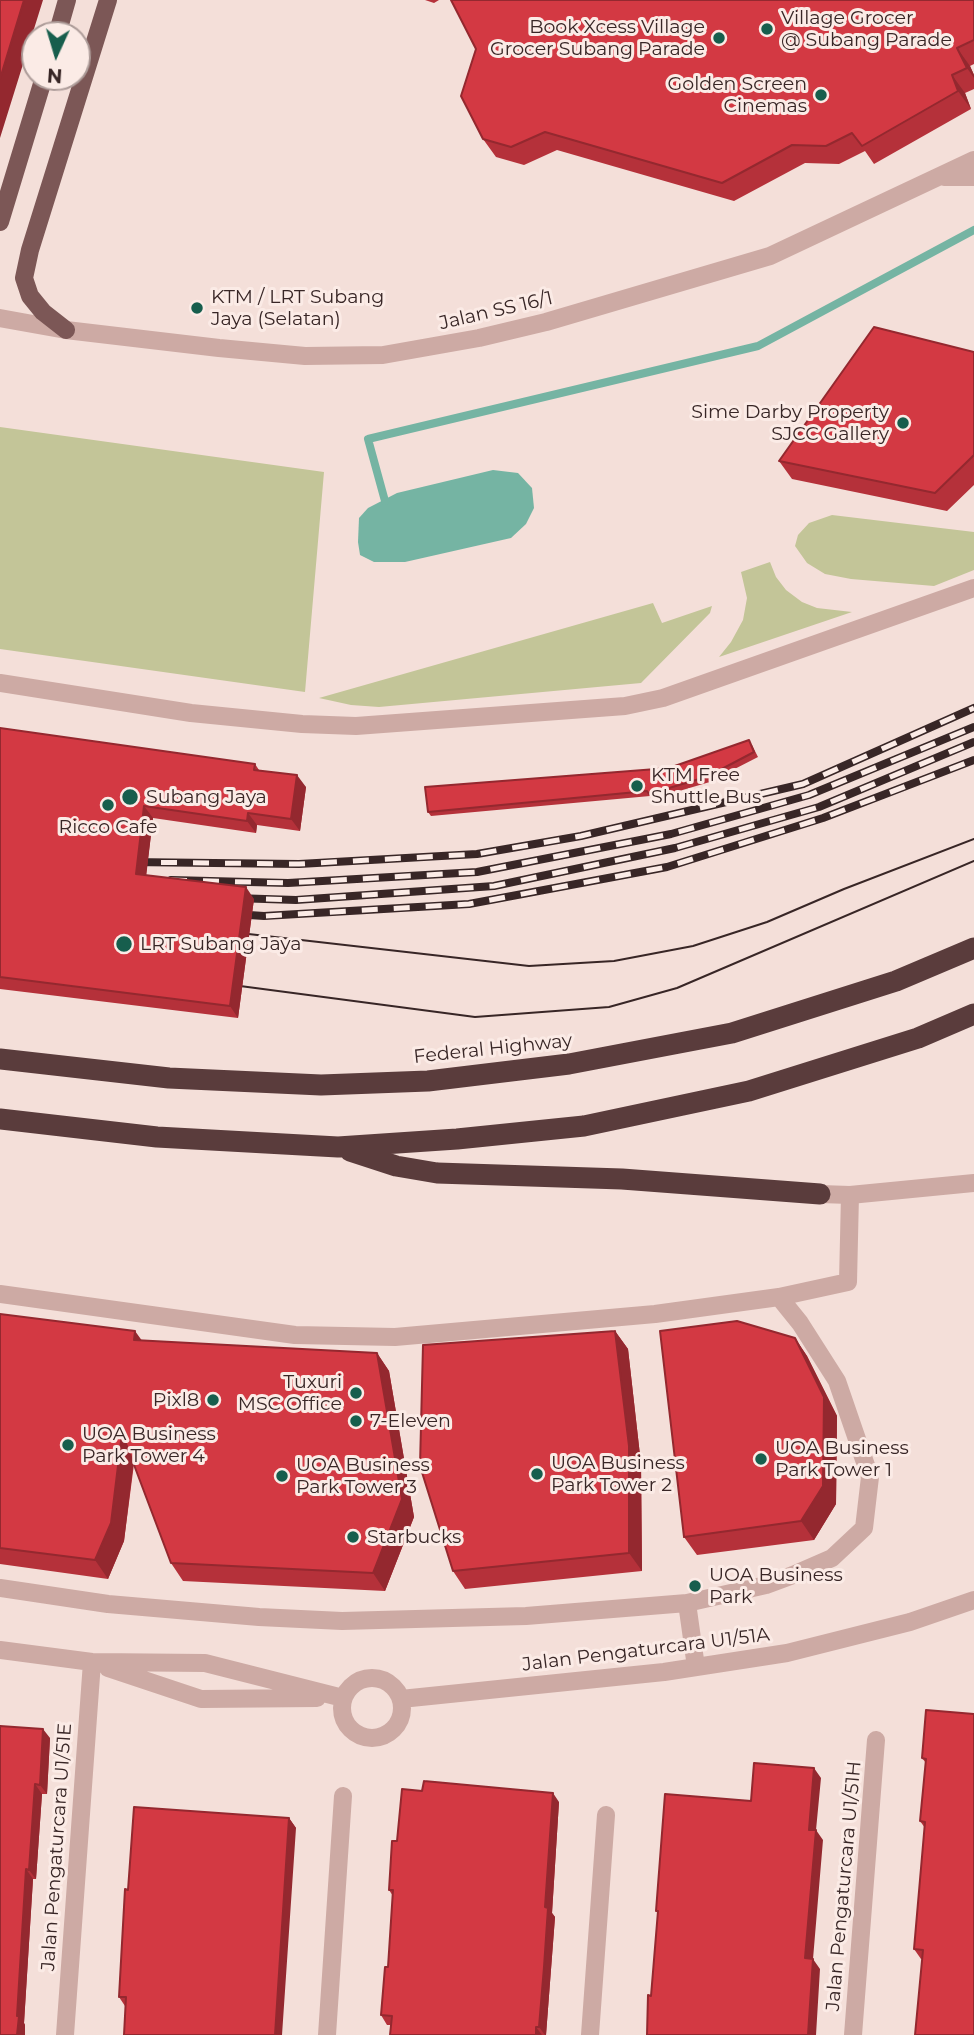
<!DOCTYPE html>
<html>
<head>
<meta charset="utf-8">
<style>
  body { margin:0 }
  #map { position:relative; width:974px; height:2035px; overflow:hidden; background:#f4dfd9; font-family:Montserrat,sans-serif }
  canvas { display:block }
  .north { position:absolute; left:21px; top:21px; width:70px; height:70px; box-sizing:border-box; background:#fbebe6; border:2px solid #ad9c99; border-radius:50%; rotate:184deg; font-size:19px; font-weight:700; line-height:28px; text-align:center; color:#382626 }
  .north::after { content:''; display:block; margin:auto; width:24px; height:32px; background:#175e4d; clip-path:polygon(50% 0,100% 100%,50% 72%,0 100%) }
</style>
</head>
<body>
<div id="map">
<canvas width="974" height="2035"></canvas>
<div class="north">N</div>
</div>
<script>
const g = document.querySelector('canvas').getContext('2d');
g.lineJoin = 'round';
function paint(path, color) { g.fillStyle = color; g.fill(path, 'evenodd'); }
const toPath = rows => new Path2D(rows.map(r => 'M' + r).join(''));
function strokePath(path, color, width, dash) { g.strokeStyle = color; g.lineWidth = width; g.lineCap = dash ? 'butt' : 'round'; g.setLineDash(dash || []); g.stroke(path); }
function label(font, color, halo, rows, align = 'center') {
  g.font = font + ' Montserrat,sans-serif'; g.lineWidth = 6; g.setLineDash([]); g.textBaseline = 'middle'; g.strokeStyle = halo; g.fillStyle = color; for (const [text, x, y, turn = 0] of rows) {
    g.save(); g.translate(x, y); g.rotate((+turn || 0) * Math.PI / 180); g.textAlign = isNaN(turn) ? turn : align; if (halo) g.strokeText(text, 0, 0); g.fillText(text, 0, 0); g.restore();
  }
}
paint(toPath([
  [0,427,324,472,305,692,0,649],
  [832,515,974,532,974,570,934,586,851,579,825,574,807,563,795,546,798,535,809,523],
  [770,562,776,577,786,590,802,602,817,608,852,612,719,657,731,642,743,620,747,598,741,572],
  [653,603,662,623,712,606,710,613,641,683,379,707,351,705,319,698]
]), '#c3c598');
paint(toPath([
  [493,470,518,473,532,488,534,508,526,524,511,538,405,562,374,562,360,555,358,542,359,518,368,508,397,493]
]), '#75b4a3');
strokePath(toPath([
  [385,501,368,439,758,346,974,230]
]), '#75b4a3', 8);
strokePath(toPath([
  [944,177,974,177],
  [0,318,66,330,219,348,305,356,383,355,479,338,546,322,770,256,974,160],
  [0,683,191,713,302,724,356,726,625,706,663,698,974,588],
  [820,1194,850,1195,974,1183],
  [0,1294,295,1335,395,1337,655,1314,779,1297,848,1282,850,1195],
  [0,1588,108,1604,259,1617,342,1621,526,1616,687,1603,766,1585,793,1575,832,1558,864,1528,870,1477,837,1381,800,1323,779,1297],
  [687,1603,696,1667],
  [0,1650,92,1662,205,1663,343,1698],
  [108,1668,201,1699,317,1698],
  '342 1708a30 30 0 1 1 60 0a30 30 0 1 1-60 0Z',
  [401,1699,664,1672,787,1653,910,1622,974,1600],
  [65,2035,92,1662],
  [327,2035,343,1796],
  [590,2035,606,1815],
  [853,2035,876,1740]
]), '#cdaaa4', 18);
strokePath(toPath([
  [57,35,67,0],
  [0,222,44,77],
  [66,330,43,312,30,296,24,278,30,250,108,0]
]), '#7c5756', 18);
strokePath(toPath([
  [0,1059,169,1078,321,1085,428,1081,569,1064,732,1033,896,981,974,948],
  [0,1119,157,1137,338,1147,457,1139,584,1126,749,1091,918,1038,974,1014],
  [350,1151,396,1166,437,1173,622,1179,820,1194]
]), '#5a3c3c', 21);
strokePath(toPath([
  [231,932,529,966,614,961,693,946,767,922,844,889,974,839],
  [225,984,475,1017,609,1007,677,988,974,861]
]), '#382626', 2);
const rail = toPath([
  [129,862,299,864,477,854,581,836,803,784,974,708],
  [171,880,288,883,477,872,671,834,809,795,974,727],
  [234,898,296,900,494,886,675,848,819,807,974,742],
  [234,914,264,916,469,904,667,867,823,818,974,760]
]);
strokePath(rail, '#382626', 8);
strokePath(rail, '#fbebe6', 5, [16]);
paint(toPath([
  [425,0,439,0,434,3],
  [974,0,974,64,970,66,974,75,974,89,965,93,971,109,874,164,865,151,839,164,805,163,734,201,557,150,524,165,496,157,483,139,476,49],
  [974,352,974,485,947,511,792,479,779,461],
  [0,728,255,764,259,770,306,787,300,831,257,825,256,833,153,818,146,875,254,899,238,1018,0,989],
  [752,745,758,757,719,777,720,779,652,799,650,796,431,816,428,812,669,768],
  [0,1314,142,1341,377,1353,389,1371,414,1517,385,1591,183,1581,171,1563,134,1464,124,1541,108,1579,0,1564],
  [615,1331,628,1349,641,1464,642,1571,465,1589,453,1571],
  [795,1338,807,1356,837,1416,836,1504,814,1540,697,1555,684,1537],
  [974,1714,922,1959,921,1959,914,1949,925,1828,920,1821,926,1763,922,1758],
  [0,1726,50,1738,47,1794,42,1794,36,1879,33,1879,24,2023,25,2025,25,2035,0,2035],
  [559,1802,552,1913,555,1917,546,2035,390,2035,391,2025,387,2025,381,2015,388,1967,393,1896,389,1890,397,1841],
  [289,1818,296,1828,125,2006,119,1997,128,1890]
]), '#b5313a');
paint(toPath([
  [24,0,43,0,0,138,0,79],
  [957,48,970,66,974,75,974,78,967,68],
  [952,75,965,93,971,109,958,91],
  [297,775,306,787,300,831,291,819],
  [144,806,153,818,145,886,136,874],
  [248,813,257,825,256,833,247,821],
  [246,887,254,899,238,1018,230,1006],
  [135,1331,148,1349,134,1340],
  [615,1331,628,1349,641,1464,642,1571,629,1553],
  [795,1338,807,1356,837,1416,836,1504,814,1540,801,1521],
  [377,1353,389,1371,414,1517,385,1591,373,1573],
  [122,1433,135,1451,124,1541,108,1579,95,1560],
  [43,1729,50,1738,47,1794,40,1785],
  [814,1768,821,1778,816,1830,823,1840,813,1959,820,1969,816,2035,808,2035,805,1958,809,1830],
  [35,1784,42,1794,36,1879,29,1870],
  [553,1793,559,1802,552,1913,555,1917,546,2035,545,2035,539,2027,545,1907],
  [289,1818,296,1828,282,2035,275,2035],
  [26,1869,33,1879,24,2023,25,2025,25,2035,17,2035,17,2016],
  [536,2027,542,2035,536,2035]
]), '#94282f');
const building = toPath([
  [0,0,24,0,0,79,0,0],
  [451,0,974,0,974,40,957,48,967,68,952,75,958,91,862,146,852,133,826,146,792,145,722,183,545,132,511,147,483,139,461,96,476,49,451,0],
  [874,327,974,352,974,455,935,493,779,461,874,327],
  [0,728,255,764,254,770,297,775,291,819,248,813,247,821,144,806,136,874,246,887,230,1006,0,977,0,728],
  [749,740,754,752,716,772,716,774,649,794,647,791,428,812,425,787,669,768,749,740],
  [0,1314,135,1331,134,1340,377,1353,402,1499,373,1573,171,1563,122,1433,111,1523,95,1560,0,1548,0,1314],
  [737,1321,795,1338,824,1397,823,1486,801,1521,684,1537,660,1331,737,1321],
  [615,1331,629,1446,629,1553,453,1571,420,1466,423,1345,615,1331],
  [926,1710,974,1714,974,2035,915,2035,923,1950,914,1949,925,1822,920,1821,926,1759,922,1758,926,1710],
  [0,1726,43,1729,40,1785,35,1784,29,1870,26,1869,17,2016,19,2016,17,2035,0,2035,0,1726],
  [754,1763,814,1768,809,1830,816,1830,805,1958,813,1959,808,2035,647,2035,648,1995,651,1996,658,1911,656,1911,665,1794,751,1801,754,1763],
  [424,1781,553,1793,545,1907,548,1908,544,1967,539,2027,536,2027,536,2035,390,2035,392,2016,381,2015,385,1967,388,1967,393,1890,389,1890,392,1841,397,1841,402,1789,422,1791,424,1781],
  [134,1807,289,1818,275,2035,124,2035,126,1997,119,1997,125,1889,128,1890,134,1807]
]);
paint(building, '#d33943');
strokePath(building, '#94282f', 2);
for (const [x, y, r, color] of [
  [767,29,7,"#175e4d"],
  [719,38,7,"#175e4d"],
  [821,95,7,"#175e4d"],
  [197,308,7,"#175e4d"],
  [903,423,7,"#175e4d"],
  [637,786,7,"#175e4d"],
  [130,797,9,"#175e4d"],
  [108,805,7,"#175e4d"],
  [124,944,9,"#175e4d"],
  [356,1393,7,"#175e4d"],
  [213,1400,7,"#175e4d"],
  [356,1421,7,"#175e4d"],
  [68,1445,7,"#175e4d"],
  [761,1459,7,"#175e4d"],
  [537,1474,7,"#175e4d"],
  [282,1476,7,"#175e4d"],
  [353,1537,7,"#175e4d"],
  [695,1586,7,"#175e4d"]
]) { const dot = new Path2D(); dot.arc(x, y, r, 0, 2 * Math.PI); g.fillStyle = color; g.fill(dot); strokePath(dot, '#fbebe6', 2.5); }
label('19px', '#382626', '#fbebe6', [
  ["Village Grocer",781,18],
  ["@ Subang Parade",781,40],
  ["Book Xcess Village",705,27,"right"],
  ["Grocer Subang Parade",705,49,"right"],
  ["Golden Screen",807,84,"right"],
  ["Cinemas",807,106,"right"],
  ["KTM / LRT Subang",211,297],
  ["Jaya (Selatan)",211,319],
  ["Sime Darby Property",889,412,"right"],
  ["SJCC Gallery",889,434,"right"],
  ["KTM Free",651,775],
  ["Shuttle Bus",651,797],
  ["Subang Jaya",146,797],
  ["Ricco Cafe",108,827,"center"],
  ["LRT Subang Jaya",140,944],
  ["Tuxuri",342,1382,"right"],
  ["MSC Office",342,1404,"right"],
  ["Pixl8",199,1400,"right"],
  ["7-Eleven",370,1421],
  ["UOA Business",82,1434],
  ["Park Tower 4",82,1456],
  ["UOA Business",775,1448],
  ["Park Tower 1",775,1470],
  ["UOA Business",551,1463],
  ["Park Tower 2",551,1485],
  ["UOA Business",296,1465],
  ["Park Tower 3",296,1487],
  ["Starbucks",367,1537],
  ["UOA Business",709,1575],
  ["Park",709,1597]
], 'left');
label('19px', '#382626', '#fbebe6', [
  ["Jalan SS 16/1",496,311,-13],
  ["Federal Highway",493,1049,-6],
  ["Jalan Pengaturcara U1/51A",646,1650,-7],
  ["Jalan Pengaturcara U1/51E",57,1847,-86],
  ["Jalan Pengaturcara U1/51H",844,1886,-85]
]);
</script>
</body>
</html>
